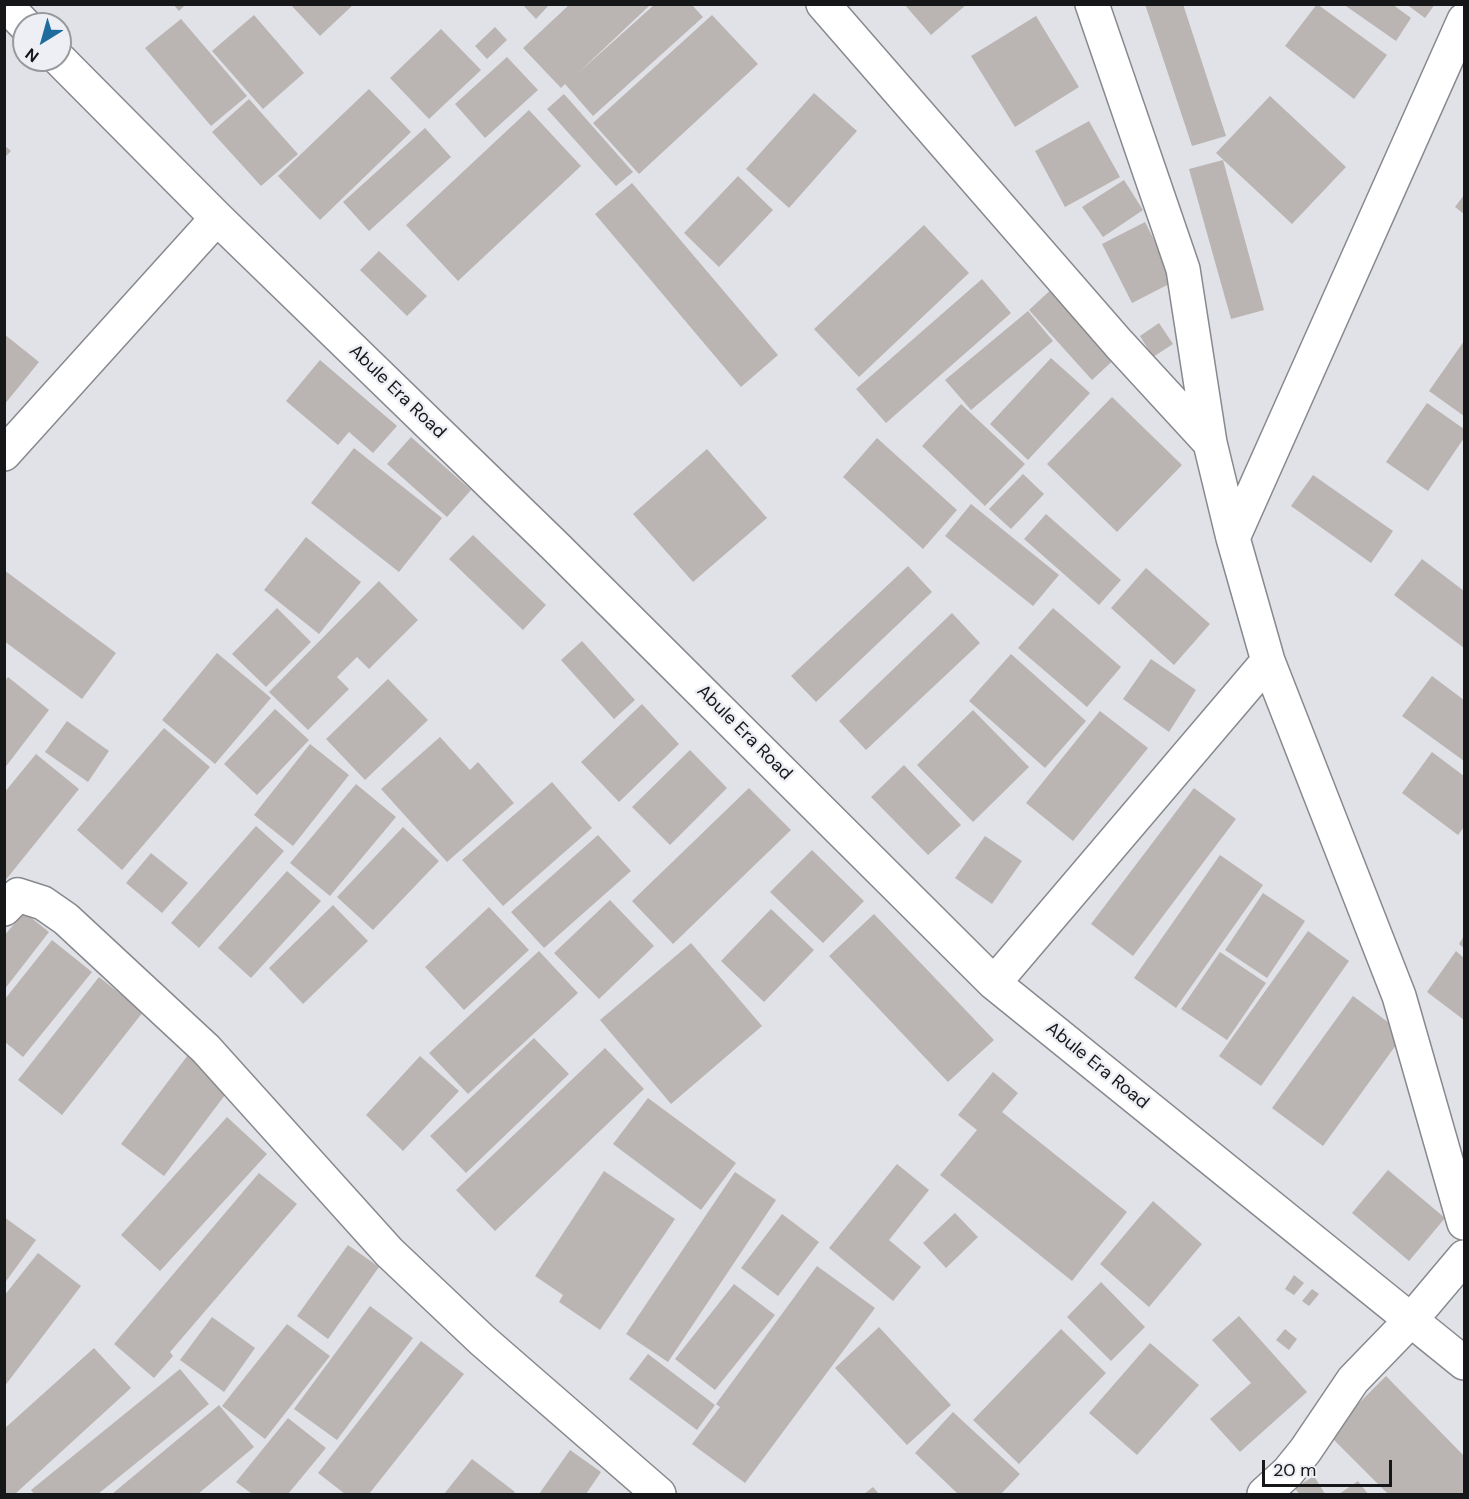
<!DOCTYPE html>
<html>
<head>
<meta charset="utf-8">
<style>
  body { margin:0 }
  #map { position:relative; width:1469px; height:1499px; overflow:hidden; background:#e0e2e7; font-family:"DM Sans",sans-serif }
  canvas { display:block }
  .frame { position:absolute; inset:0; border:6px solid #161719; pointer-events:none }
  .north { position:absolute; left:12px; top:12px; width:60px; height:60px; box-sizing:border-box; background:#eeeff5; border:2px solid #98999d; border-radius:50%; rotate:217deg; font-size:16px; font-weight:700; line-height:24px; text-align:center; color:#161719 }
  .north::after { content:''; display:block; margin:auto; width:21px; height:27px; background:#1e6c9e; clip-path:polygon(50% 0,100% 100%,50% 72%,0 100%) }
  .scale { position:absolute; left:1262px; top:1460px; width:130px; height:27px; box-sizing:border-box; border:3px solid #161719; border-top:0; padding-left:8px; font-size:18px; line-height:21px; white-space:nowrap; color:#161719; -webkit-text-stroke:4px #eeeff5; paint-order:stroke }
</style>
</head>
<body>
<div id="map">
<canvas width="1469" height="1499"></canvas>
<div class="frame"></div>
<div class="north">N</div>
<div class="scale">20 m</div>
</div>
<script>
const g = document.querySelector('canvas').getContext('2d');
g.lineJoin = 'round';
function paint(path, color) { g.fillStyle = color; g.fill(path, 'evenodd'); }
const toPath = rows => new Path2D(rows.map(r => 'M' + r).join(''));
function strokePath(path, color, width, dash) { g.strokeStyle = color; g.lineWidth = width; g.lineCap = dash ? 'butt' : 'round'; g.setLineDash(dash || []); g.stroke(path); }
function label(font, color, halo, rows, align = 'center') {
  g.font = font + ' "DM Sans",sans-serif'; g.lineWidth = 5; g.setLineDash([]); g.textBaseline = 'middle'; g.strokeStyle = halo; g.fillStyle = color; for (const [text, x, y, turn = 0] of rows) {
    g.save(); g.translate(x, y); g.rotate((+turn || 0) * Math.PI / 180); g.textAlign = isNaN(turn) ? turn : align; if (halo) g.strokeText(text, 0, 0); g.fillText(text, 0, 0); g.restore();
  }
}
paint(toPath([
  [173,4,186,4,179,11],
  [290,4,354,4,320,36],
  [522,4,550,4,536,19],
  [904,4,967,4,931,35],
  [1145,4,1183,4,1226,136,1192,146],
  [1317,4,1387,55,1354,99,1285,46],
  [1343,4,1392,4,1411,18,1396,41],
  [1406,4,1435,4,1425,18],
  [569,5,650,5,577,74,654,5,692,5,703,17,593,116,565,84,561,88,523,48],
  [254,15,304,73,263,109,212,51],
  [712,15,758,64,639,174,593,123],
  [1036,16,1079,87,1015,127,971,56],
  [181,19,247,96,211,126,145,48],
  [495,27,507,40,487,59,475,46],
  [441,29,481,70,429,119,390,78],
  [507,57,538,90,485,138,455,104],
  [369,89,411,132,320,220,278,176],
  [814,93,857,131,789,208,746,169],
  [564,94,633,172,616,186,547,109],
  [1270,96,1346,167,1292,224,1216,153],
  [249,99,298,154,261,186,212,132],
  [529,110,581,166,458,281,406,225],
  [1089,121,1120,177,1065,207,1035,151],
  [425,128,451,157,369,231,343,202],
  [4,145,11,151,4,158],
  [1223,160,1264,310,1231,319,1189,169],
  [738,176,773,210,719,267,684,233],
  [1124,180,1143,210,1103,237,1082,207],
  [632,183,778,355,741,387,595,214],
  [1464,195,1464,214,1455,207],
  [1145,222,1175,281,1132,303,1102,244],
  [924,225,969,273,859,377,814,329],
  [379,251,427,296,407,316,360,270],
  [982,279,1011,313,886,423,856,389],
  [1056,285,1119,355,1092,380,1029,310],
  [1028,311,1053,341,971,410,945,380],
  [1159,323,1173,344,1153,357,1140,336],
  [4,334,39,362,4,405],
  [1464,341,1464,416,1429,391],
  [1051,358,1090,393,1028,460,990,424],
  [320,360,397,426,373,453,349,432,338,445,286,401],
  [1112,397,1182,465,1117,532,1047,464],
  [1427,403,1464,429,1464,438,1428,491,1386,462],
  [961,404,1025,464,985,506,922,446],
  [411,437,471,490,447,517,387,464],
  [877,438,957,510,923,549,843,477],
  [354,448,442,518,399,572,311,503],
  [707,449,767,518,693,582,633,514],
  [1023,474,1044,494,1011,529,989,509],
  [1313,475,1393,531,1371,563,1291,506],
  [971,504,1059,575,1033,606,945,536],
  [1046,514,1121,580,1099,605,1024,539],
  [473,535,546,605,523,630,449,559],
  [306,537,361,582,319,634,264,590],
  [1422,559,1464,591,1464,648,1394,595],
  [908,566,932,592,816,702,791,676],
  [1146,568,1210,624,1174,665,1111,608],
  [4,570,116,653,82,699,4,641],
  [379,581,418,620,369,669,357,657,337,677,349,689,308,730,269,692],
  [277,608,311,642,266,687,232,654],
  [1053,608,1121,667,1087,707,1018,648],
  [952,613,980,643,866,750,839,721],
  [582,641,635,700,614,719,561,660],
  [217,653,271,698,215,764,162,720],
  [1011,654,1086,721,1045,768,969,701],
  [1151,659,1196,690,1169,732,1123,699],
  [1432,676,1464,700,1464,761,1402,716],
  [8,677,49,710,4,769,4,682],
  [388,679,428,720,365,780,326,739],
  [642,704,679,744,619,802,581,762],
  [275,709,309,740,257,795,224,764],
  [973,710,1029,767,973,822,917,765],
  [1100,711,1148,748,1073,841,1026,803],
  [67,721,109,751,88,782,45,752],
  [164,728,210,767,122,870,77,830],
  [440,737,470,770,478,762,514,803,447,862,381,789],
  [310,744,349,775,293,846,254,815],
  [690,750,727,788,670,845,632,807],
  [1432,752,1464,776,1464,827,1458,835,1402,793],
  [36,754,79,789,4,882,4,793],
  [904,765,961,825,928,855,871,797],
  [552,782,592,828,503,906,462,860],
  [356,784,396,817,330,896,290,863],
  [749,788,791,830,673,944,632,901],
  [1194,788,1236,819,1133,956,1091,924],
  [256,826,284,851,199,948,171,923],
  [403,827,439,861,373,930,337,897],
  [598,835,631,871,544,948,511,912],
  [985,836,1022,861,992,904,955,878],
  [812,850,864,901,823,943,770,892],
  [151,853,188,883,162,913,126,883],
  [1220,855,1263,885,1176,1008,1134,978],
  [287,871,321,901,251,978,218,948],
  [1263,893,1305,921,1267,978,1225,950],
  [610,900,654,946,599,999,554,953],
  [333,905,368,941,303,1004,269,968],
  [489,907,529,950,464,1010,425,967],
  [771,909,814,950,764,1002,721,961],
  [24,912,49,932,4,990,4,936],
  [874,914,994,1040,948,1082,829,956],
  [1308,931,1349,961,1261,1086,1219,1056],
  [1464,936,1464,948,1459,944],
  [52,940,92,972,23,1057,5,1042,5,999],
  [691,943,762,1026,671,1104,600,1020],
  [539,951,578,993,468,1094,429,1053],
  [1456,951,1464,958,1464,1020,1427,992],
  [1220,952,1266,983,1227,1040,1181,1009],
  [99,977,143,1012,62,1115,18,1080],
  [1353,996,1404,1034,1323,1146,1272,1108],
  [534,1038,569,1074,466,1173,430,1136],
  [605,1048,644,1089,495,1231,456,1190],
  [191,1051,234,1083,164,1176,121,1144],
  [420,1056,459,1091,403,1151,366,1115],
  [993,1072,1018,1093,1002,1112,1127,1212,1072,1281,940,1175,977,1130,958,1115],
  [648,1098,736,1163,701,1210,613,1144],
  [227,1117,267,1154,160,1271,121,1235],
  [897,1164,929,1190,889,1240,921,1267,893,1301,829,1248],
  [1388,1170,1445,1218,1409,1261,1352,1213],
  [604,1171,675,1219,600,1330,559,1302,563,1295,535,1276],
  [735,1172,776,1200,668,1362,626,1334],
  [259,1173,297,1204,170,1352,173,1356,154,1378,114,1344],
  [1153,1201,1202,1244,1149,1307,1100,1264],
  [955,1213,978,1237,946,1268,923,1243],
  [782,1214,819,1242,778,1296,741,1268],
  [4,1217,36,1240,4,1284],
  [348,1245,379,1267,328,1339,297,1316],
  [38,1253,81,1286,4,1387,4,1296],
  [817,1266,875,1308,745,1483,692,1444,720,1407,716,1404],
  [1294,1275,1304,1283,1294,1295,1285,1289],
  [1101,1282,1145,1327,1111,1361,1067,1317],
  [734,1284,775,1315,715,1390,675,1359],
  [1312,1289,1319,1294,1309,1306,1302,1301],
  [370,1306,413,1338,337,1440,294,1409],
  [1239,1316,1307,1392,1240,1452,1210,1419,1251,1383,1212,1340],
  [212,1317,255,1348,224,1392,180,1360],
  [287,1324,330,1356,265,1439,222,1406],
  [879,1327,951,1405,907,1445,835,1368],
  [1061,1329,1106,1373,1019,1464,973,1420],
  [1285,1329,1297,1339,1289,1350,1276,1340],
  [421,1341,464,1374,369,1494,345,1494,318,1473],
  [1150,1343,1199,1385,1137,1455,1089,1413],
  [94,1348,131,1388,15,1494,4,1494,4,1429],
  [648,1354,715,1405,697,1430,629,1379],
  [180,1369,209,1404,98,1494,34,1494,31,1490],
  [1386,1376,1464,1456,1464,1494,1388,1494,1328,1434],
  [219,1405,254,1447,198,1494,112,1494],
  [953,1412,1020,1474,1001,1494,958,1494,915,1453],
  [288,1418,326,1448,288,1494,252,1494,236,1482],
  [570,1450,601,1472,586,1494,539,1494],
  [472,1459,515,1492,513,1494,444,1494],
  [1314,1476,1325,1494,1299,1494,1295,1488],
  [1358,1481,1368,1494,1339,1494],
  [873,1487,879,1494,864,1494]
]), '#bab4b2');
const minor = toPath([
  [5,4,24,24],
  [823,4,1119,344,1210,443,1233,538,1268,661,1399,996,1464,1223],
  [1092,4,1183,269,1210,443],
  [60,60,217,218,555,546,994,983,1464,1363],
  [4,454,217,218],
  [1233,538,1464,20],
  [4,909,18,895,43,903,66,919,206,1049,389,1252,482,1340,659,1494],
  [994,983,1268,661],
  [1264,1494,1288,1472,1305,1451,1353,1380,1411,1320,1464,1257]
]);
strokePath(minor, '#87898e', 36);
strokePath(minor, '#fff', 33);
label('18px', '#161719', '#eeeff5', [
  ["Abule Era Road",397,392,44],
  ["Abule Era Road",744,733,45],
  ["Abule Era Road",1097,1066,39]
]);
</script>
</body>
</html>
